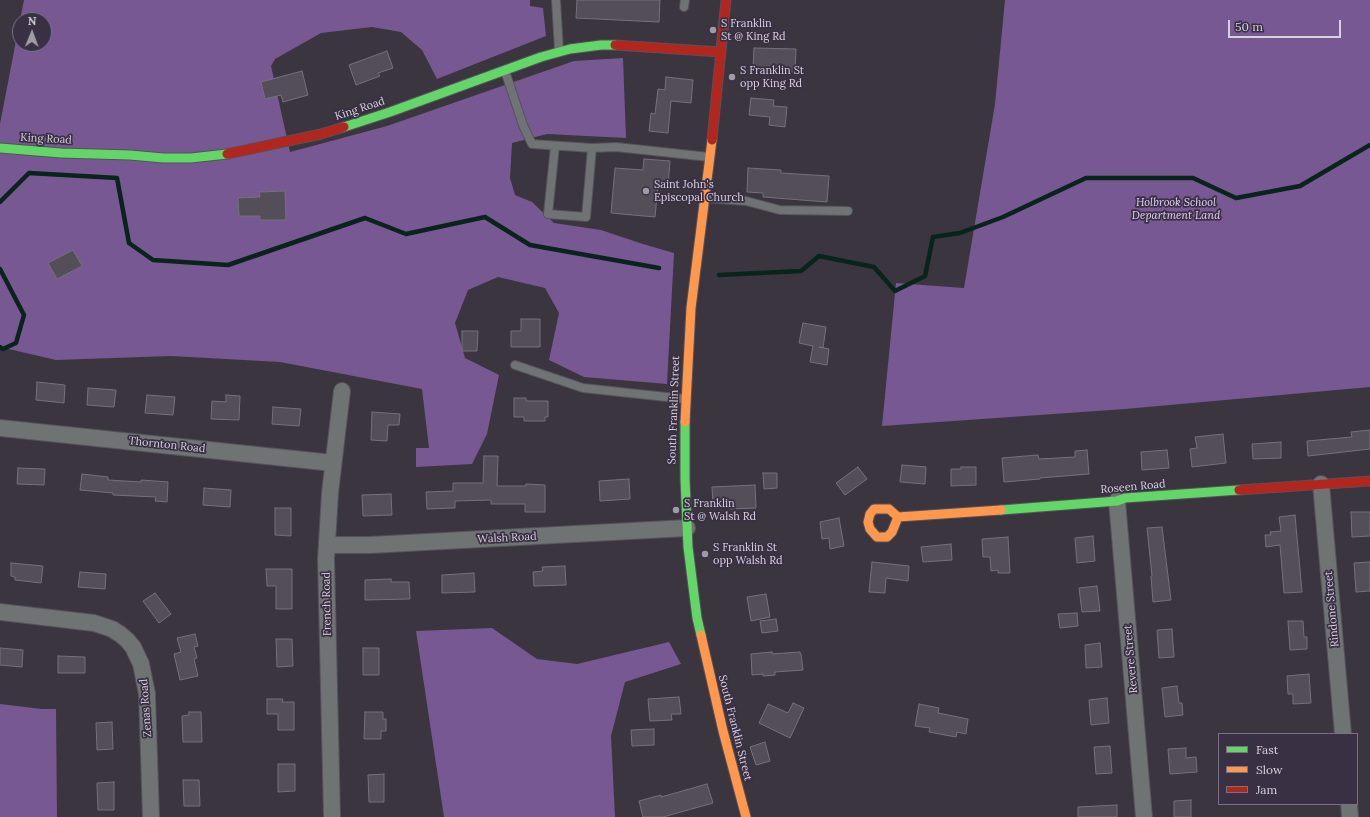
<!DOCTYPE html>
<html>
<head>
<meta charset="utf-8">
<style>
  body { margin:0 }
  #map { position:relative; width:1370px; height:817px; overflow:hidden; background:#3a353f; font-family:Lora,serif }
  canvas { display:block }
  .legend { position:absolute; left:1218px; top:733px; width:140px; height:72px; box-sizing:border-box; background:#3a3044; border:1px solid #797082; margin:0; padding:5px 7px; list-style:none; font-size:12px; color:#d7d1de }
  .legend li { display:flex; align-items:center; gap:8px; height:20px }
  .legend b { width:20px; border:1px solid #797082 }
  .north { position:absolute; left:12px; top:12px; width:40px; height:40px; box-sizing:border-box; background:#3a3044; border:1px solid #797082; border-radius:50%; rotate:1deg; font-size:11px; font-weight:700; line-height:16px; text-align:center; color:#d7d1de }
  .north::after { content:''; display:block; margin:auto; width:14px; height:18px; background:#a09aa6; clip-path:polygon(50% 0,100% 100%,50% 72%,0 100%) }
  .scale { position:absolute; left:1228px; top:20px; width:113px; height:18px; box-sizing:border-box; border:2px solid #d7d1de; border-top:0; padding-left:5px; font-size:12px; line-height:14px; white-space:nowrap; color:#d7d1de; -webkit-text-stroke:3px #3a3044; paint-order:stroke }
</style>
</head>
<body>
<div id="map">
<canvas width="1370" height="817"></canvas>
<ul class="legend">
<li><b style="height:5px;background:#63d668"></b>Fast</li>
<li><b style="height:5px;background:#ff974d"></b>Slow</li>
<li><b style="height:5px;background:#b3261e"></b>Jam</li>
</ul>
<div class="north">N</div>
<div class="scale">50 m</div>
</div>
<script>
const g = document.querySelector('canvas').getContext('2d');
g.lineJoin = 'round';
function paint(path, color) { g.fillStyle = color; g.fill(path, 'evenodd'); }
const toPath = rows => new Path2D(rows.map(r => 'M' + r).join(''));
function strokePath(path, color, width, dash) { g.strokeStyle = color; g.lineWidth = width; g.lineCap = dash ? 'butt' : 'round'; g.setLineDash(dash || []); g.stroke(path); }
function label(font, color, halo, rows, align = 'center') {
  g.font = font + ' Lora,serif'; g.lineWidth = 3.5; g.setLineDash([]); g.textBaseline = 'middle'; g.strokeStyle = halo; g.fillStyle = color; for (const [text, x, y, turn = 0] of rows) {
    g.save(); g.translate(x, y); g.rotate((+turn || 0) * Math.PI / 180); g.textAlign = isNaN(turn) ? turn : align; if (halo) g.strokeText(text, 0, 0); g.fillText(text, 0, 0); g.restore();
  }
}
paint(toPath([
  [24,0,530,0,530,6,543,8,546,36,437,79,422,50,401,32,372,27,321,33,275,59,271,66,290,152,387,126,574,61,623,58,626,138,547,134,512,143,510,178,515,195,532,202,554,223,601,230,643,244,674,253,667,384,584,377,549,360,559,313,545,288,498,277,468,290,455,323,465,358,499,375,487,434,472,464,416,467,416,448,429,448,422,389,280,362,171,356,56,360,0,347,0,124,20,20,20,44,44,44,44,20,20,20],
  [1005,0,1370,0,1370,387,1125,409,882,426,896,283,964,288,995,104],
  [492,628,537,659,577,664,669,642,681,664,625,682,611,736,615,817,444,817,416,631],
  [0,704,42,709,56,709,57,817,0,817]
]), '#775893');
strokePath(toPath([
  [0,202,29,173,117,178,129,243,153,260,228,265,365,218,406,234,485,217,530,245,659,268],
  [0,269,24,315,16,343,3,349,0,347],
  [719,275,801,271,819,256,874,267,895,291,925,276,933,237,960,233,1003,217,1086,178,1193,178,1236,198,1300,186,1370,145]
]), '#09241b', 4.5);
const building = toPath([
  [577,0,660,0,659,22,576,18,577,0],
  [754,48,796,49,795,72,753,70,754,48],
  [387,51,393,68,378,73,380,76,356,85,349,65,387,51],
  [302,71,308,95,283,102,281,95,265,99,261,82,302,71],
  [666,77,693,80,691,103,671,101,668,133,649,131,651,113,655,114,658,89,665,90,666,77],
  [751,98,774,100,773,106,787,107,785,127,769,125,770,117,749,115,751,98],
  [644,159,670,161,668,186,658,185,655,217,611,213,615,168,643,170,644,159],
  [748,168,781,170,781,173,829,176,827,202,763,197,763,193,747,192,748,168],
  [285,191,286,220,260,220,260,216,239,216,238,198,260,197,259,192,285,191],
  [73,250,82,266,57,279,48,263,73,250],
  [521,319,540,319,540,347,511,347,511,331,521,331,521,319],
  [803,323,826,327,823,348,819,347,829,349,827,365,810,362,813,346,799,343,803,323],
  [462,331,478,331,477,351,462,351,462,331],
  [37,382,65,385,64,403,36,400,37,382],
  [88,388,116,390,114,407,87,405,88,388],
  [147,395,175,397,173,415,145,413,147,395],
  [226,395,240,396,239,420,211,419,212,401,226,402,226,395],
  [514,398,526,398,526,401,548,401,548,417,545,417,545,421,524,421,524,417,514,417,514,398],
  [273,407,301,409,299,426,272,424,273,407],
  [372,412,400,414,399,425,388,425,387,441,371,440,372,412],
  [1370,430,1370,449,1308,456,1307,441,1352,437,1351,432,1370,430],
  [1223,434,1226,463,1192,467,1190,449,1197,448,1195,437,1223,434],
  [1281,442,1281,458,1253,459,1252,444,1281,442],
  [1087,450,1089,474,1040,478,1040,479,1004,482,1002,458,1038,455,1039,459,1075,457,1075,451,1087,450],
  [1167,450,1169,468,1142,470,1141,452,1167,450],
  [484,456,498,456,497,486,526,486,526,484,545,485,545,512,525,512,525,504,491,504,491,500,455,501,455,508,427,509,426,492,453,491,453,483,483,483,484,456],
  [902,465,926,467,925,484,900,482,902,465],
  [858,467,867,479,845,495,836,483,858,467],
  [961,467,976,467,976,485,951,486,951,469,961,469,961,467],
  [18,468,45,469,44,485,17,484,18,468],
  [763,473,777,473,777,488,764,489,763,473],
  [82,474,108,477,108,480,141,482,141,480,168,482,167,502,155,501,156,497,113,495,113,493,80,490,82,474],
  [629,479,630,499,600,501,599,481,629,479],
  [755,485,756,508,730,509,729,504,713,505,712,487,755,485],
  [204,488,231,490,230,507,203,505,204,488],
  [391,494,392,515,363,516,362,495,391,494],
  [275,508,291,508,291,536,275,535,275,508],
  [1351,512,1370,512,1370,536,1352,537,1351,512],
  [1295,515,1302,592,1284,593,1280,545,1266,547,1265,535,1271,535,1270,532,1281,531,1279,517,1295,515],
  [839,518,844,546,830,549,829,538,822,539,820,522,839,518],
  [1162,527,1171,600,1153,602,1151,576,1152,576,1147,528,1162,527],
  [1093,536,1095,561,1077,563,1075,538,1093,536],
  [1008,537,1010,573,998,573,998,570,991,571,990,557,983,557,982,539,1008,537],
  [951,544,952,560,923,562,921,547,951,544],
  [872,562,909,566,908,581,886,578,885,593,869,592,872,562],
  [1370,562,1370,591,1356,592,1354,563,1370,562],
  [11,563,43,566,41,583,15,580,15,577,11,576,11,563],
  [565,566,566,585,534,586,533,572,543,571,542,567,565,566],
  [266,569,292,569,292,609,276,609,276,586,267,586,266,569],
  [80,572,106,574,105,589,78,587,80,572],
  [474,573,475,592,442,593,442,575,474,573],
  [391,579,391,582,409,582,410,599,365,600,365,580,391,579],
  [1097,586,1100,611,1082,612,1079,588,1097,586],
  [155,593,171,614,159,623,143,601,155,593],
  [766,594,770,617,751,621,747,597,766,594],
  [1077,613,1078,626,1060,628,1058,614,1077,613],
  [776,619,778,631,762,633,760,621,776,619],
  [1288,621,1303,621,1304,637,1307,637,1307,649,1290,650,1288,621],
  [1172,629,1174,657,1159,658,1157,630,1172,629],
  [195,634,198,646,194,647,197,658,194,659,198,676,180,680,174,654,181,652,177,638,195,634],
  [276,639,292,639,293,666,277,667,276,639],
  [1100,643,1102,667,1086,668,1085,645,1100,643],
  [0,648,23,650,22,667,0,665,0,648],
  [363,648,379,648,379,675,363,675,363,648],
  [772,652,772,654,800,652,800,654,801,654,803,670,775,672,775,675,763,676,763,674,752,675,751,654,772,652],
  [58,656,85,657,85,673,58,673,58,656],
  [1309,674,1311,703,1293,704,1293,694,1288,694,1287,676,1309,674],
  [1177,686,1179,703,1182,703,1183,715,1165,717,1162,688,1177,686],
  [679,697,681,714,671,714,672,720,650,721,648,699,679,697],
  [1107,698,1109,723,1091,725,1089,700,1107,698],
  [267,699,283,699,282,702,294,702,294,730,278,730,278,714,267,714,267,699],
  [793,703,804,708,790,738,759,723,768,704,788,713,793,703],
  [919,704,939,708,938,713,968,719,966,734,957,732,956,737,929,732,930,728,915,726,919,704],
  [189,712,201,712,202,742,183,742,182,716,189,715,189,712],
  [365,712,383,712,383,719,386,719,386,731,381,731,381,739,364,739,365,712],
  [112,722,113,749,97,750,96,723,112,722],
  [654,729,654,745,632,746,631,730,654,729],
  [765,742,770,761,756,765,750,747,765,742],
  [1110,746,1112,773,1096,774,1094,747,1110,746],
  [1186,748,1186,758,1196,757,1197,772,1170,774,1168,749,1186,748],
  [278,764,295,764,295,791,278,792,278,764],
  [384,774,384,802,369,802,368,775,384,774],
  [183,780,199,780,200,806,184,806,183,780],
  [114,782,114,810,98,810,97,783,114,782],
  [707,784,713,803,663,817,643,817,639,801,661,795,661,797,707,784],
  [1191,800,1191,817,1174,817,1174,801,1191,800],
  [1117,805,1117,817,1078,817,1078,807,1117,805]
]);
paint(building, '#534e57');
strokePath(building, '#75717a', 1);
const lane = toPath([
  [556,0,559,51],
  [684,7,685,0],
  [505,71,523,125,532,144,592,148,616,147,709,157],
  [555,146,548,214,586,217,592,148],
  [705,198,746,201,780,210,848,211],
  [515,365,583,388,685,399]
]);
const street = toPath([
  [0,428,333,463],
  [1321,484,1343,734],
  [1117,501,1144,817],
  [327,545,370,545,687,528],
  [0,612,94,623,112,629,120,634,127,640,133,647,141,664,147,694,151,817],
  [1349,804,1350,817],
  [332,817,326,559,330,493,342,391]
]);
const fast = toPath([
  [344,127,390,112,541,57,570,49,601,45,615,45],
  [0,148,61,153,130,155,163,158,191,158,227,154],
  [685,422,685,479,688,547,697,618,701,635],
  [1001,510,1117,501,1125,498,1239,490]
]);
const slow = toPath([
  [685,422,691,308,712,140],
  [898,517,892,532,887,537,877,537,870,529,868,522,870,514,874,509,889,509,898,517,1001,510],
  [701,635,723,731,746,817]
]);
const jam = toPath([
  [615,45,721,52],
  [712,140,726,0],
  [227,154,321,134,344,127],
  [1239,490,1370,481]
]);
strokePath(lane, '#56525b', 10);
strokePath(street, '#56525b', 18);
strokePath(fast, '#56525b', 11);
strokePath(slow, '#56525b', 11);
strokePath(jam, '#56525b', 11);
strokePath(lane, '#707373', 8);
strokePath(street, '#707373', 16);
strokePath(fast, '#63d668', 9);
strokePath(slow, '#ff974d', 9);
strokePath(jam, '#b3261e', 9);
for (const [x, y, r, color] of [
  [713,30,4,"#a09aa6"],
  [732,77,4,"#a09aa6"],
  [646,191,4,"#a09aa6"],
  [676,510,4,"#a09aa6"],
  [705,554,4,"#a09aa6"]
]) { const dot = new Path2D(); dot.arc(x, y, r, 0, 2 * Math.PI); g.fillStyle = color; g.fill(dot); strokePath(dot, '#3a3044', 1.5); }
label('11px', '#d7d1de', '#3a3044', [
  ["S Franklin",721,24],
  ["St @ King Rd",721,37],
  ["S Franklin St",740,71],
  ["opp King Rd",740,84],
  ["Saint John's",654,185],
  ["Episcopal Church",654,198],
  ["S Franklin",684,504],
  ["St @ Walsh Rd",684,517],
  ["S Franklin St",713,548],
  ["opp Walsh Rd",713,561]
], 'left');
label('11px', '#d7d1de', '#3a3044', [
  ["King Road",360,109,-18],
  ["King Road",46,139,3],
  ["South Franklin Street",674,410,-88],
  ["Thornton Road",167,445,6],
  ["Roseen Road",1133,487,-5],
  ["Walsh Road",507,538,-3],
  ["French Road",327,604,-91],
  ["Rindone Street",1332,609,-95],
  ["Revere Street",1131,659,-95],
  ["Zenas Road",146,708,-94],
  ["South Franklin Street",735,728,76]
]);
label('italic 11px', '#e3d0f6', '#3a3044', [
  ["Holbrook School",1176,203],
  ["Department Land",1176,216]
]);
</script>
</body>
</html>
